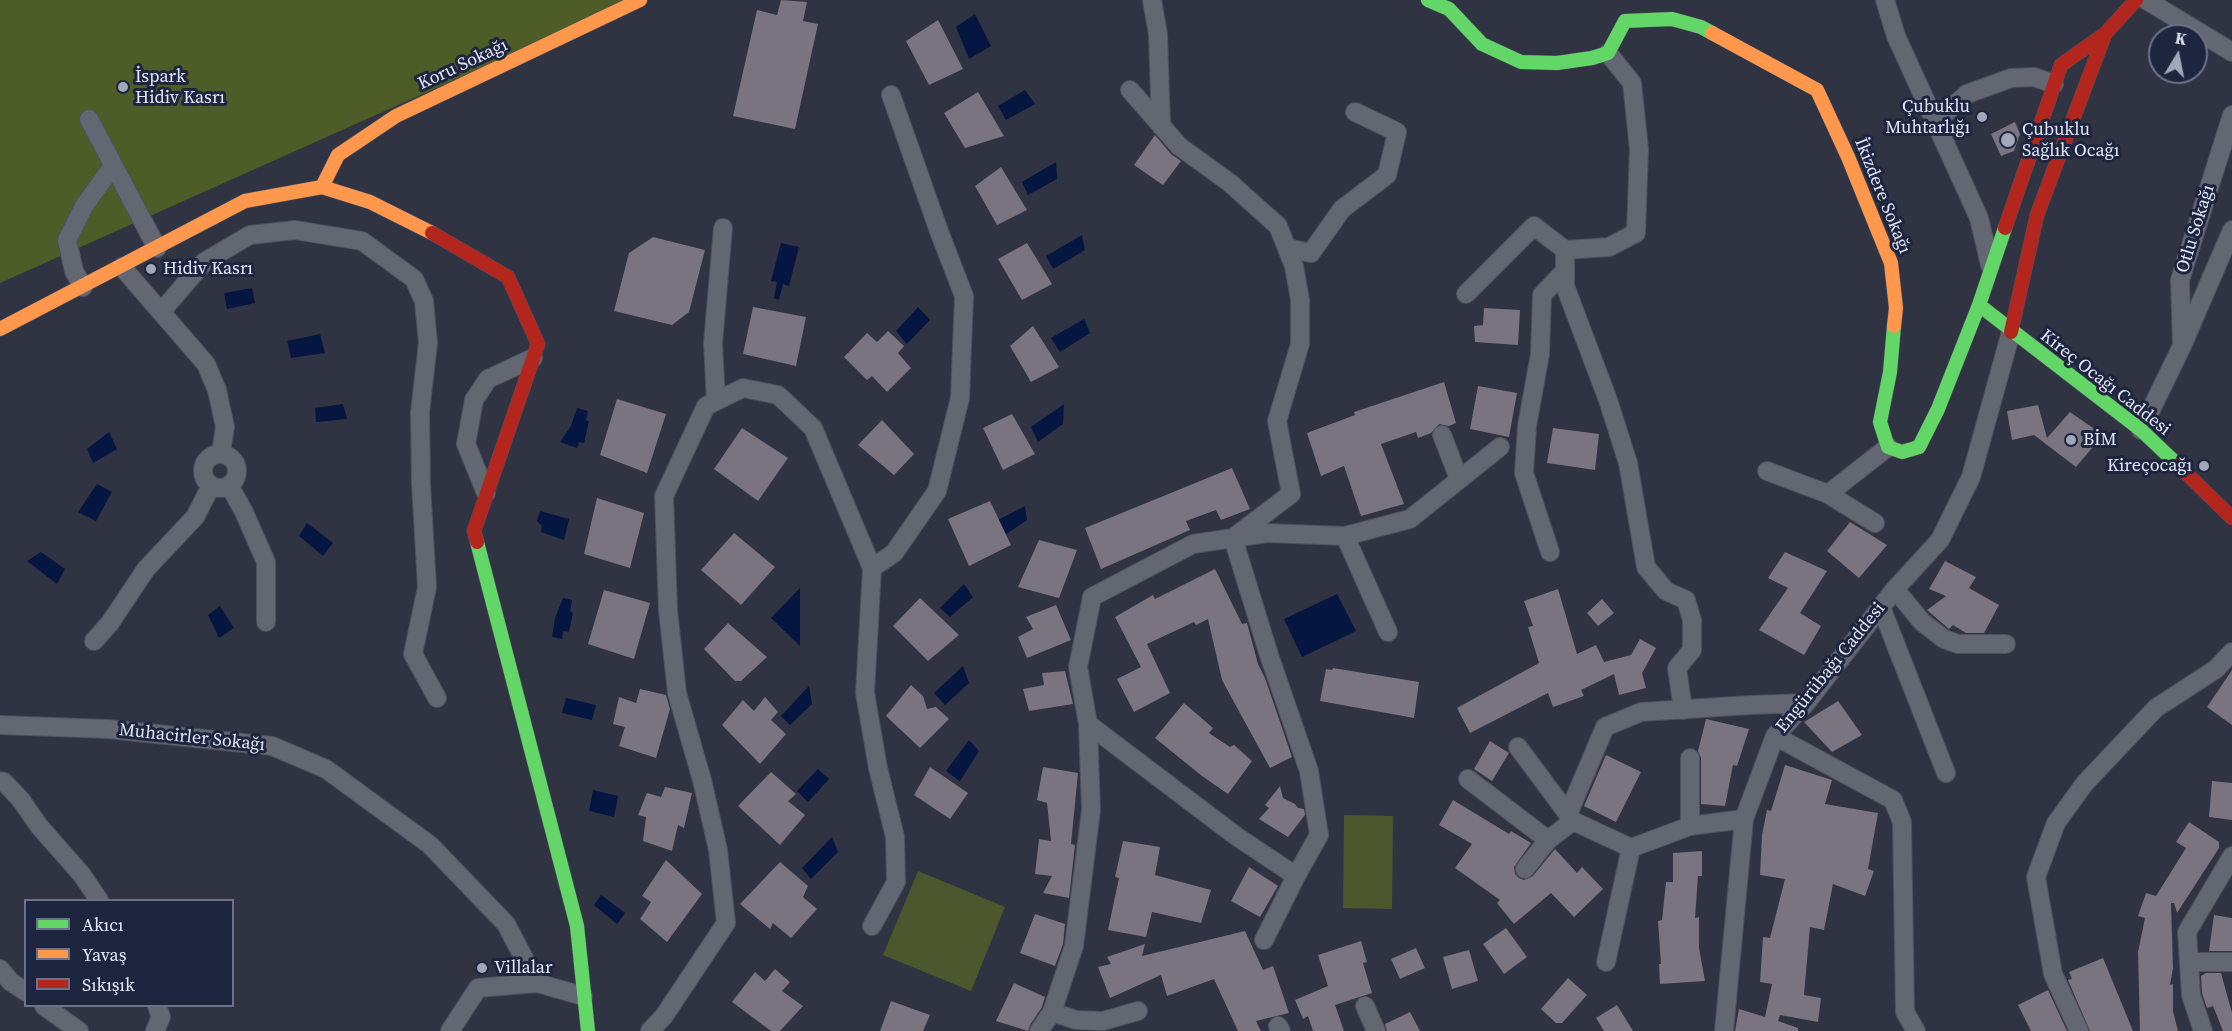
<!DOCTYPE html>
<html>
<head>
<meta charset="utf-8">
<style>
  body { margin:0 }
  #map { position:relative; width:2232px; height:1031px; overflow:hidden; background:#303341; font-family:"Source Serif 4",serif }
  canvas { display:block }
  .legend { position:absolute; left:24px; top:899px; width:210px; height:108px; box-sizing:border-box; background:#1e253e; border:2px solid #6c7388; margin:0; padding:8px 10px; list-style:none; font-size:18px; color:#e1e7f8 }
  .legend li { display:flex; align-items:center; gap:12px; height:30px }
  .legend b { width:30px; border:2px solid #6c7388 }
  .north { position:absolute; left:2148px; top:24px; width:60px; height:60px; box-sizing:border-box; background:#1e253e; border:2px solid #6c7388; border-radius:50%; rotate:10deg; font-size:16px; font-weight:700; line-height:24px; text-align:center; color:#e1e7f8 }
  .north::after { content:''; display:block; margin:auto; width:21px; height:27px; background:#a3a8b8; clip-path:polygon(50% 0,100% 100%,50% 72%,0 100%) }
</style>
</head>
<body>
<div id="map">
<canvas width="2232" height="1031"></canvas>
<ul class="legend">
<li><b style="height:8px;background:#63d668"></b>Akıcı</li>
<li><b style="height:8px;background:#ff974d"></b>Yavaş</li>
<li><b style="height:8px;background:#b3261e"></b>Sıkışık</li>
</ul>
<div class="north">K</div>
</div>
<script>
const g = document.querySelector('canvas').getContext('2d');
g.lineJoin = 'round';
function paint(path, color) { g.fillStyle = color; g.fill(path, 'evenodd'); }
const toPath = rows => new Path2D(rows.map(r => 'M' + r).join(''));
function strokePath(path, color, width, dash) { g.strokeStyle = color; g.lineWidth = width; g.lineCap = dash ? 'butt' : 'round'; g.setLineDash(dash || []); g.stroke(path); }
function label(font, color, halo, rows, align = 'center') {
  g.font = font + ' "Source Serif 4",serif'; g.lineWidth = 6; g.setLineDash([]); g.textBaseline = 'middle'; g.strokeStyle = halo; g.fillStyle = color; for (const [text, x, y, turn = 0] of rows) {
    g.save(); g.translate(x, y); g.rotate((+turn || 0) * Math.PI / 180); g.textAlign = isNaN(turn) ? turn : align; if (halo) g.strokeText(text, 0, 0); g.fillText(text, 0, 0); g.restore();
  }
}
paint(toPath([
  [1344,815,1393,816,1392,909,1343,908],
  [918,871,1005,907,971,991,883,955]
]), '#4c572e');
paint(toPath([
  [0,0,633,0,0,283]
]), '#4e5d27');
paint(toPath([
  [975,14,991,46,969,59,956,27],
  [1025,90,1035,104,1006,120,998,106],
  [1056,162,1057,179,1028,195,1022,182],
  [1082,235,1085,250,1053,269,1046,256],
  [781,243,799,247,789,286,783,284,779,300,774,298,777,282,771,281],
  [252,288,255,303,227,309,224,293],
  [918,307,930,320,907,344,896,331],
  [1084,319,1090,333,1060,352,1051,338],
  [320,334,325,353,291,358,287,341],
  [343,404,347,419,316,422,315,408],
  [1064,404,1063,424,1038,442,1031,427],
  [577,408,588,411,586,420,589,421,584,443,579,442,577,448,560,442,571,426],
  [109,432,117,449,93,463,87,449],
  [97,484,112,492,96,521,78,512],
  [1025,506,1027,520,1005,535,998,520],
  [540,511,569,519,564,540,541,532,542,526,537,521],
  [307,523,333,543,323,556,299,536],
  [41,552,65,569,57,584,27,561],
  [964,584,973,597,950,617,940,608],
  [800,588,800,646,771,618],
  [1337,594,1356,631,1302,657,1284,619],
  [563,598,572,600,570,611,573,613,569,632,563,631,562,639,552,637,555,618],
  [220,606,234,628,219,638,208,615],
  [963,666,969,683,945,705,934,693],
  [809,686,812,704,790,725,781,716],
  [566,698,596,705,592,720,562,713],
  [969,740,979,751,960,781,946,771],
  [818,769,829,779,808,802,797,791],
  [593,790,618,796,614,817,589,811],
  [832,837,838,852,811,879,802,868],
  [601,895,625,913,617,924,594,905]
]), '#051640');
paint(toPath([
  [781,0,807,2,803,21,818,24,795,129,733,116,757,10,777,15],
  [938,20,963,69,929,85,906,41],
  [978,92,1004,136,965,148,944,113],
  [2015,122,2020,134,2014,151,2001,156,1991,134],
  [1155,135,1171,154,1181,161,1163,185,1134,165],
  [1001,167,1027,210,997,225,975,186],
  [653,237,705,250,689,312,672,325,614,311,629,253],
  [1027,243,1052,284,1022,300,998,259],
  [753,307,806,317,796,366,743,354],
  [1484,308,1520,310,1518,345,1475,342,1474,326,1483,325],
  [1033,326,1059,367,1031,382,1010,346],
  [888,331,904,346,898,353,911,368,887,392,872,376,867,380,844,357,867,333,877,342],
  [1444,382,1456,423,1449,426,1439,424,1431,433,1418,438,1416,432,1381,444,1404,504,1361,516,1344,466,1321,476,1307,433,1355,415,1354,412],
  [1478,386,1517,393,1509,437,1470,429],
  [617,399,666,414,647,473,600,455],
  [2038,405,2047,438,2070,412,2103,435,2076,467,2034,435,2012,440,2007,411],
  [1012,414,1035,454,1003,470,983,428],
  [882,420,914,454,894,475,858,445],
  [742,428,788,458,758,501,714,469],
  [1553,428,1599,434,1595,470,1547,463],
  [1232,468,1250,509,1221,520,1216,510,1186,521,1190,530,1101,569,1085,528],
  [597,498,644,513,630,568,584,554],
  [990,501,1011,545,969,566,948,519],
  [1850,522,1887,545,1859,578,1827,551],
  [734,533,775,567,741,605,701,570],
  [1039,540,1077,550,1059,598,1018,587],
  [1785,552,1827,571,1800,613,1821,626,1804,655,1759,630,1788,588,1768,578],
  [1945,561,1976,577,1969,588,1999,605,1984,633,1966,633,1953,625,1949,629,1927,610,1946,596,1929,589],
  [1215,569,1242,624,1247,623,1258,664,1265,678,1292,757,1270,768,1222,680,1208,619,1196,625,1194,622,1147,644,1170,693,1134,712,1117,679,1141,667,1115,617,1153,595,1155,599],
  [1558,589,1577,654,1596,645,1604,662,1631,655,1640,639,1656,648,1642,673,1646,688,1619,695,1614,674,1581,690,1584,696,1553,707,1548,693,1470,733,1457,708,1539,663,1528,627,1533,626,1524,601],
  [604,590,650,603,634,659,588,644],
  [920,598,959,635,928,661,893,626],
  [1602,599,1614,613,1598,626,1587,613],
  [1056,605,1071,640,1027,658,1018,637,1033,629,1026,617],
  [728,623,767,657,741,681,735,681,704,649],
  [1333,668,1419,682,1414,718,1320,701,1326,669,1332,670],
  [2232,670,2232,725,2207,707],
  [1065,671,1073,704,1029,711,1023,689,1044,685,1042,673],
  [911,685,923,696,927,709,936,707,949,719,920,748,886,716],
  [640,689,666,695,670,709,656,758,619,746,625,727,613,724,619,697,636,703],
  [765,697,778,712,771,720,786,734,760,764,722,725,743,700,754,711],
  [1838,701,1862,735,1832,752,1804,722],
  [1184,703,1213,728,1209,733,1230,747,1234,745,1252,761,1228,794,1202,776,1155,738],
  [1706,719,1749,729,1737,766,1733,765,1725,806,1701,804,1701,758,1698,751],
  [1490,741,1509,753,1492,781,1474,769],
  [1606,755,1641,772,1616,822,1584,806],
  [1785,765,1832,780,1825,804,1878,813,1868,869,1874,871,1865,896,1833,884,1824,930,1810,927,1804,995,1821,998,1818,1022,1780,1015,1778,1021,1798,1028,1798,1031,1735,1031,1739,1009,1765,1017,1772,984,1760,982,1763,937,1770,938,1785,879,1760,875,1762,835,1767,810,1771,811],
  [930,767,968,793,950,819,914,795],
  [1043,767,1078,773,1071,844,1075,845,1069,898,1043,893,1052,876,1035,874,1039,839,1051,841,1047,803,1037,800],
  [771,772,796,794,788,801,805,815,780,845,738,806],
  [2212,781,2232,783,2232,820,2209,817],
  [1280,786,1283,798,1295,804,1298,808,1304,809,1305,815,1288,837,1259,819,1269,808,1265,805],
  [665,787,692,793,684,828,678,825,672,851,643,841,646,817,638,815,647,793,661,797],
  [1453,800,1509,834,1511,831,1531,843,1514,867,1515,874,1519,878,1524,880,1533,876,1555,849,1577,873,1582,867,1603,889,1574,917,1551,893,1514,924,1497,903,1500,900,1455,868,1472,844,1439,825],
  [2189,822,2219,842,2219,848,2177,913,2174,903,2171,903,2173,968,2170,985,2173,984,2173,1011,2178,1031,2140,1031,2138,952,2145,918,2138,916,2146,893,2156,896,2186,848,2176,842],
  [1123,841,1160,847,1155,875,1211,890,1201,923,1152,912,1146,937,1108,930,1119,878,1115,877],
  [1702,851,1702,876,1698,876,1695,918,1699,917,1699,948,1705,981,1660,984,1659,964,1661,964,1658,921,1662,920,1666,882,1673,882,1673,853],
  [666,860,702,894,667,942,640,919,651,902,642,896],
  [780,862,808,886,803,897,817,909,791,938,773,923,770,929,740,904],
  [1249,867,1278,886,1260,917,1231,901],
  [1035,914,1065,924,1063,944,1055,966,1020,953],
  [2214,915,2232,918,2232,951,2209,951],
  [1506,928,1527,957,1504,974,1483,944],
  [1245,931,1263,970,1273,966,1289,1013,1256,1021,1261,1031,1238,1031,1214,979,1167,996,1161,975,1110,998,1098,967,1111,964,1107,957,1145,944,1142,956],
  [1361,941,1367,962,1363,963,1372,993,1335,1005,1344,1031,1313,1031,1308,1016,1303,1019,1295,1000,1328,986,1318,955],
  [1416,948,1425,968,1400,979,1391,959],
  [1469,950,1478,981,1452,989,1443,957],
  [2103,958,2133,1031,2090,1031,2068,980,2072,979,2069,972],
  [775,969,790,982,782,991,803,1006,780,1031,771,1031,732,1002,755,972,765,981],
  [2206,973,2221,973,2232,1013,2232,1031,2223,1031,2213,1006,2207,1008,2202,993,2201,976],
  [1568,978,1587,995,1562,1023,1556,1023,1541,1009],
  [1014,983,1045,997,1042,1007,1030,1025,1028,1031,996,1021],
  [2048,990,2067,1031,2031,1031,2018,1005],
  [891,1001,930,1015,923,1031,880,1031],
  [1617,1005,1633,1031,1604,1031,1596,1018],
  [1410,1012,1420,1031,1387,1031,1385,1024]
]), '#79747f');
const street = toPath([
  [1152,0,1158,34,1161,126],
  [1885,0,1896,36,1979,218,1990,265],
  [2146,0,2232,52],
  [1608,53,1632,83,1639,149,1636,233,1609,247,1565,250,1565,286,1608,400,1628,463,1646,567,1666,591,1686,600,1692,620,1692,650,1677,668,1683,710],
  [1130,90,1179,146,1230,183,1278,226,1294,266,1300,300,1300,344,1277,421,1291,494,1233,538,1269,655,1309,771,1319,835,1296,876],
  [89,119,157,248],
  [1935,122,1967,94,2011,78,2034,77,2054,84],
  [1287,248,1311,253,1342,209,1387,175,1397,132,1355,112],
  [122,267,206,364,217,390,225,427,221,453],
  [83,287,74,271,67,240,84,206,113,166],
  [1466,294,1534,226,1565,250],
  [161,312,204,262,250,235,295,230,362,241,414,279,424,301,428,343,420,412,421,484,427,587,413,654,437,698],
  [2182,346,2180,280,2232,115],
  [716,401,713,343,723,228],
  [2141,430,2182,346,2232,230],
  [1442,435,1459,479],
  '203 471a17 17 0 1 1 34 0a17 17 0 1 1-34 0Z',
  [1767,471,1828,494,1875,523],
  [229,485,244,512,266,562,266,622],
  [486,493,466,444,474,400,488,379,533,358],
  [1828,494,1888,447],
  [1345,536,1388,632],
  [1550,552,1524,473,1527,426,1540,354,1542,295,1565,271],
  [872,568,894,553,937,491,960,398,964,296,940,234,891,95],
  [1895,589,1922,622,1944,639,1958,644,2006,644],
  [1881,607,1946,773],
  [94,641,110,623,146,569,195,517,211,486],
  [1088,724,1236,836,1296,876,1264,940],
  [0,725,108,729,272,746,326,769,430,845,506,924,537,983],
  [1775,736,1893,800,1902,822,1905,1012,1916,1031],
  [1518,747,1573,821],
  [1468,779,1548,840],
  [0,781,4,782,21,800,39,826,82,875,99,900],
  [1568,814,1605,727,1641,712,1750,705,1806,703],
  [1690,826,1690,758],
  [1525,869,1548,840,1573,821,1631,848],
  [1606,962,1631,848,1690,826,1744,819],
  [2189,962,2232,962],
  [0,969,11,982,26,992],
  [44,1006,79,1031],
  [1365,1006,1376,1031],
  [1052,1012,1076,1020,1103,1021,1138,1011],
  [1278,1026,1281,1031],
  [155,1031,161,1017,157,1006],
  [450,1031,478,988,537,983,583,996],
  [650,1031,664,1016,726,923,718,850,702,780,677,693,668,610,664,496,706,406,743,388,778,395,813,428,872,568,865,693,878,768,895,837,896,882,872,926],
  [1039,1031,1052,1012,1074,946,1091,810,1088,724,1078,667,1092,597,1193,544,1267,533,1345,536,1410,519,1500,447],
  [1724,1031,1744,819,1775,736,1806,703,1895,589,1940,540,1971,477,2011,332],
  [2079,1031,2053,974,2036,877,2056,823,2085,783,2156,708,2216,669,2232,652],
  [2203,1031,2191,995,2187,932,2232,856]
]);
const fast = toPath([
  [1428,0,1449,9,1482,44,1521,62,1557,63,1592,58,1608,53,1625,21,1672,19,1701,27,1712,33],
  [2005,228,1979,305,2141,430,2178,465],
  [1894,326,1890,372,1880,422,1888,447,1902,452,1919,447,1938,409,1979,305],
  [477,542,577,926,588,1031]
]);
const slow = toPath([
  [1712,33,1817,90,1848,157,1891,263,1896,308,1894,326],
  [322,187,338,155,396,116,640,0],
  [0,329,245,201,322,187,370,202,432,233]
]);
const jam = toPath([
  [2005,228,2061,65,2105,34,2136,0],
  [432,233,508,277,538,344,474,531,477,542],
  [2011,332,2037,215,2105,34],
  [2178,465,2232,518]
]);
strokePath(street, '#4e505e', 20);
strokePath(fast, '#4e505e', 15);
strokePath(slow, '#4e505e', 15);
strokePath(jam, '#4e505e', 15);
strokePath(street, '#636772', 18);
strokePath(fast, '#63d668', 14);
strokePath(slow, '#ff974d', 14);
strokePath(jam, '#b3261e', 14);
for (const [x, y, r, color] of [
  [123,87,6,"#a3a8b8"],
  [1982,117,6,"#a3a8b8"],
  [2008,140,8,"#a3a8b8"],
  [151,269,6,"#a3a8b8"],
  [2071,440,6,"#a3a8b8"],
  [2204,466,6,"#a3a8b8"],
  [482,968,6,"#a3a8b8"]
]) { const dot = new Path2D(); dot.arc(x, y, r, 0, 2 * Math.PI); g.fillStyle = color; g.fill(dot); strokePath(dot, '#1e253e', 2); }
label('18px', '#e1e7f8', '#1e253e', [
  ["Koru Sokağı",463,65,-25],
  ["İkizdere Sokağı",1882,196,68],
  ["Otlu Sokağı",2196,229,-73],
  ["Kireç Ocağı Caddesi",2105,383,38],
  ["Engürübağı Caddesi",1831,668,-51],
  ["Muhacirler Sokağı",192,738,6]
]);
label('18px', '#e1e7f8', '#1e253e', [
  ["İspark",135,77],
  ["Hidiv Kasrı",135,98],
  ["Çubuklu",1970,107,"right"],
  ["Muhtarlığı",1970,128,"right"],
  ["Çubuklu",2022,130],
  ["Sağlık Ocağı",2022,151],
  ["Hidiv Kasrı",163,269],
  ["BİM",2083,440],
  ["Kireçocağı",2192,466,"right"],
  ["Villalar",494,968]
], 'left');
</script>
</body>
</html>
